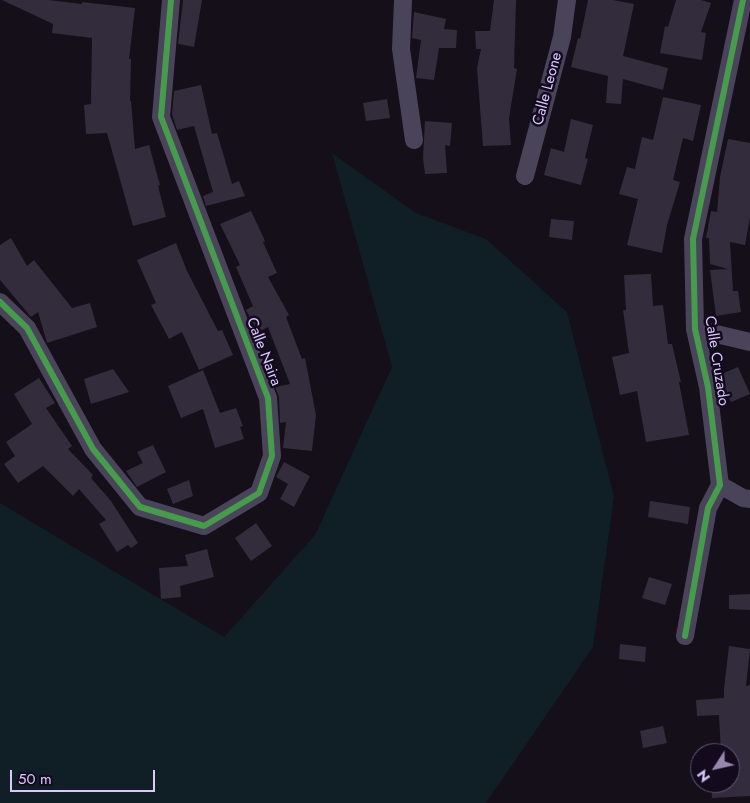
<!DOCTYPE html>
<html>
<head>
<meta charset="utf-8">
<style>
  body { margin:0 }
  #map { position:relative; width:750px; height:803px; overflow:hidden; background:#140f19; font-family:Jost,sans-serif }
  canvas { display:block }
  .north { position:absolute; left:690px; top:743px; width:50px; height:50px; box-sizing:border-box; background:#130b1d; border:1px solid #635677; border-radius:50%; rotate:235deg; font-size:14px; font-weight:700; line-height:20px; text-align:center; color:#dcc7ff }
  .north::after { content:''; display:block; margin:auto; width:18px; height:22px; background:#9687ae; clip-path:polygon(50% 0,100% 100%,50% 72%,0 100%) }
  .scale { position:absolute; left:10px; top:770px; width:145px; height:22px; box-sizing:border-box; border:2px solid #dcc7ff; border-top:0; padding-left:6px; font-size:15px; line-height:18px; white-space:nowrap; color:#dcc7ff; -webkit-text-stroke:4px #130b1d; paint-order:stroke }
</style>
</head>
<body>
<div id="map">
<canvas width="750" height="803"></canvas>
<div class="north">N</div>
<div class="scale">50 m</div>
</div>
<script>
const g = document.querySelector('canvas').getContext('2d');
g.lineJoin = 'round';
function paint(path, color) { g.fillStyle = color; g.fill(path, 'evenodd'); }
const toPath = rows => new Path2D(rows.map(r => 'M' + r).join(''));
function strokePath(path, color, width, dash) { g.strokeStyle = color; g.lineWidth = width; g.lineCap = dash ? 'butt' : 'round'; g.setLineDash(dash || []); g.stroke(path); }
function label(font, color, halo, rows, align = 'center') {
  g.font = font + ' Jost,sans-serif'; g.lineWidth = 5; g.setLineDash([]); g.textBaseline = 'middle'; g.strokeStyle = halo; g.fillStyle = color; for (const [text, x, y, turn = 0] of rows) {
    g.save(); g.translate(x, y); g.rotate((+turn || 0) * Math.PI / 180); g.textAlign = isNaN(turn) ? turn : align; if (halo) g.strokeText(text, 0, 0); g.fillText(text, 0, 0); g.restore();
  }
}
paint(toPath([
  [332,153,416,213,486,239,567,312,614,497,593,647,486,803,0,803,0,503,224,637,315,535,392,367]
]), '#0f1f25');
paint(toPath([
  [2,0,48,0,82,4,82,2,135,8,129,59,131,59,130,101,131,101,135,149,149,145,160,185,158,186,166,217,133,226,107,133,86,134,84,105,91,104,92,38,52,33,53,24],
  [183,0,202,0,194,47,178,44],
  [494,0,516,0,514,68,517,69,509,118,511,145,483,146,477,68,481,49,476,49,475,31,490,31],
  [588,0,613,0,634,4,623,56,668,68,663,90,623,79,621,104,606,103,608,76,571,67,578,38,580,39],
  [676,0,701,0,711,3,701,32,706,33,702,60,660,53,665,26,668,27],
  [414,12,446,19,444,29,457,30,456,48,439,48,434,80,416,78,421,40,412,38],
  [201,85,212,134,217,133,232,184,239,181,245,196,206,206,203,196,213,192,194,126,177,130,172,114,174,91],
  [663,97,701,105,693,141,683,138,673,180,680,182,667,225,662,253,627,245,638,199,619,194,627,167,635,169,642,137,653,140],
  [387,99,390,118,366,121,363,103],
  [571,119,593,125,585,158,588,159,581,185,544,175,551,148,564,152],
  [425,121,452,123,450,146,445,145,447,173,425,174,423,158],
  [728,139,750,143,750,217,745,245,730,242,733,291,738,291,741,312,716,316,710,270,728,269,710,264,709,238,706,238,711,211,717,212,720,177],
  [251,211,265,241,263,242,277,273,268,277,289,315,286,317,302,359,305,358,316,415,312,451,283,448,286,422,280,423,279,397,275,387,290,384,268,327,258,332,247,312,246,310,253,306,236,267,240,265,220,224],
  [551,219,574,221,572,240,549,237],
  [11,238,27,266,34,260,72,308,90,303,97,327,47,343,38,312,31,317,0,280,0,245],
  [176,243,187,271,218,331,222,330,233,355,199,370,182,332,169,339,151,305,156,303,137,260],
  [651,274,653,306,663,305,668,344,672,344,681,382,679,382,689,435,646,442,637,391,620,395,612,357,629,353,623,310,626,310,624,275],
  [738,367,750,394,731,402,719,375],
  [113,369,129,392,91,404,84,379],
  [203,370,220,413,236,408,243,426,240,427,244,439,215,448,203,409,181,418,168,386],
  [39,378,55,403,46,408,72,446,68,449,93,475,91,478,111,501,138,543,131,548,128,545,117,552,99,524,106,520,79,489,73,496,43,466,18,483,4,464,15,456,6,442,32,424,14,394],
  [153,445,166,472,137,487,126,471,143,463,137,452],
  [284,462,310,476,294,507,280,499,288,484,276,477],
  [189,480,193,496,173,504,167,489],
  [650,501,690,507,688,524,648,517],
  [256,523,272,546,251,561,235,538],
  [207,549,214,577,180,586,181,597,161,599,159,568,188,566,185,555],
  [649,577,672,584,665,605,642,598],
  [750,594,750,610,729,609,729,595],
  [620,644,646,647,645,662,619,659],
  [729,646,750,649,746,686,750,685,750,796,712,798,711,783,730,783,730,751,721,751,719,715,697,716,696,700,724,698,724,689],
  [663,726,667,743,643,748,640,731]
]), '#332c3d');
strokePath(toPath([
  [403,0,401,49,414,140],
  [525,176,562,37,567,0],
  [0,302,27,328,93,449,140,507,204,526,259,493,272,456,268,398,161,117,171,0],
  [695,329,750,342],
  [720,485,743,498,750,499],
  [685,636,708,508,720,485,708,387,695,329,693,239,743,0]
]), '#4a445a', 18);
strokePath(toPath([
  [0,302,27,328,93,449,140,507,204,526,259,493,272,456,268,398,161,117,171,0],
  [685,636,708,508,720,485,708,387,695,329,693,239,743,0]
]), '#469c4c', 6);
label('15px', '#dcc7ff', '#130b1d', [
  ["Calle Leone",548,89,-75],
  ["Calle Naira",263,352,69],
  ["Calle Cruzado",716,361,81]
]);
</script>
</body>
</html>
